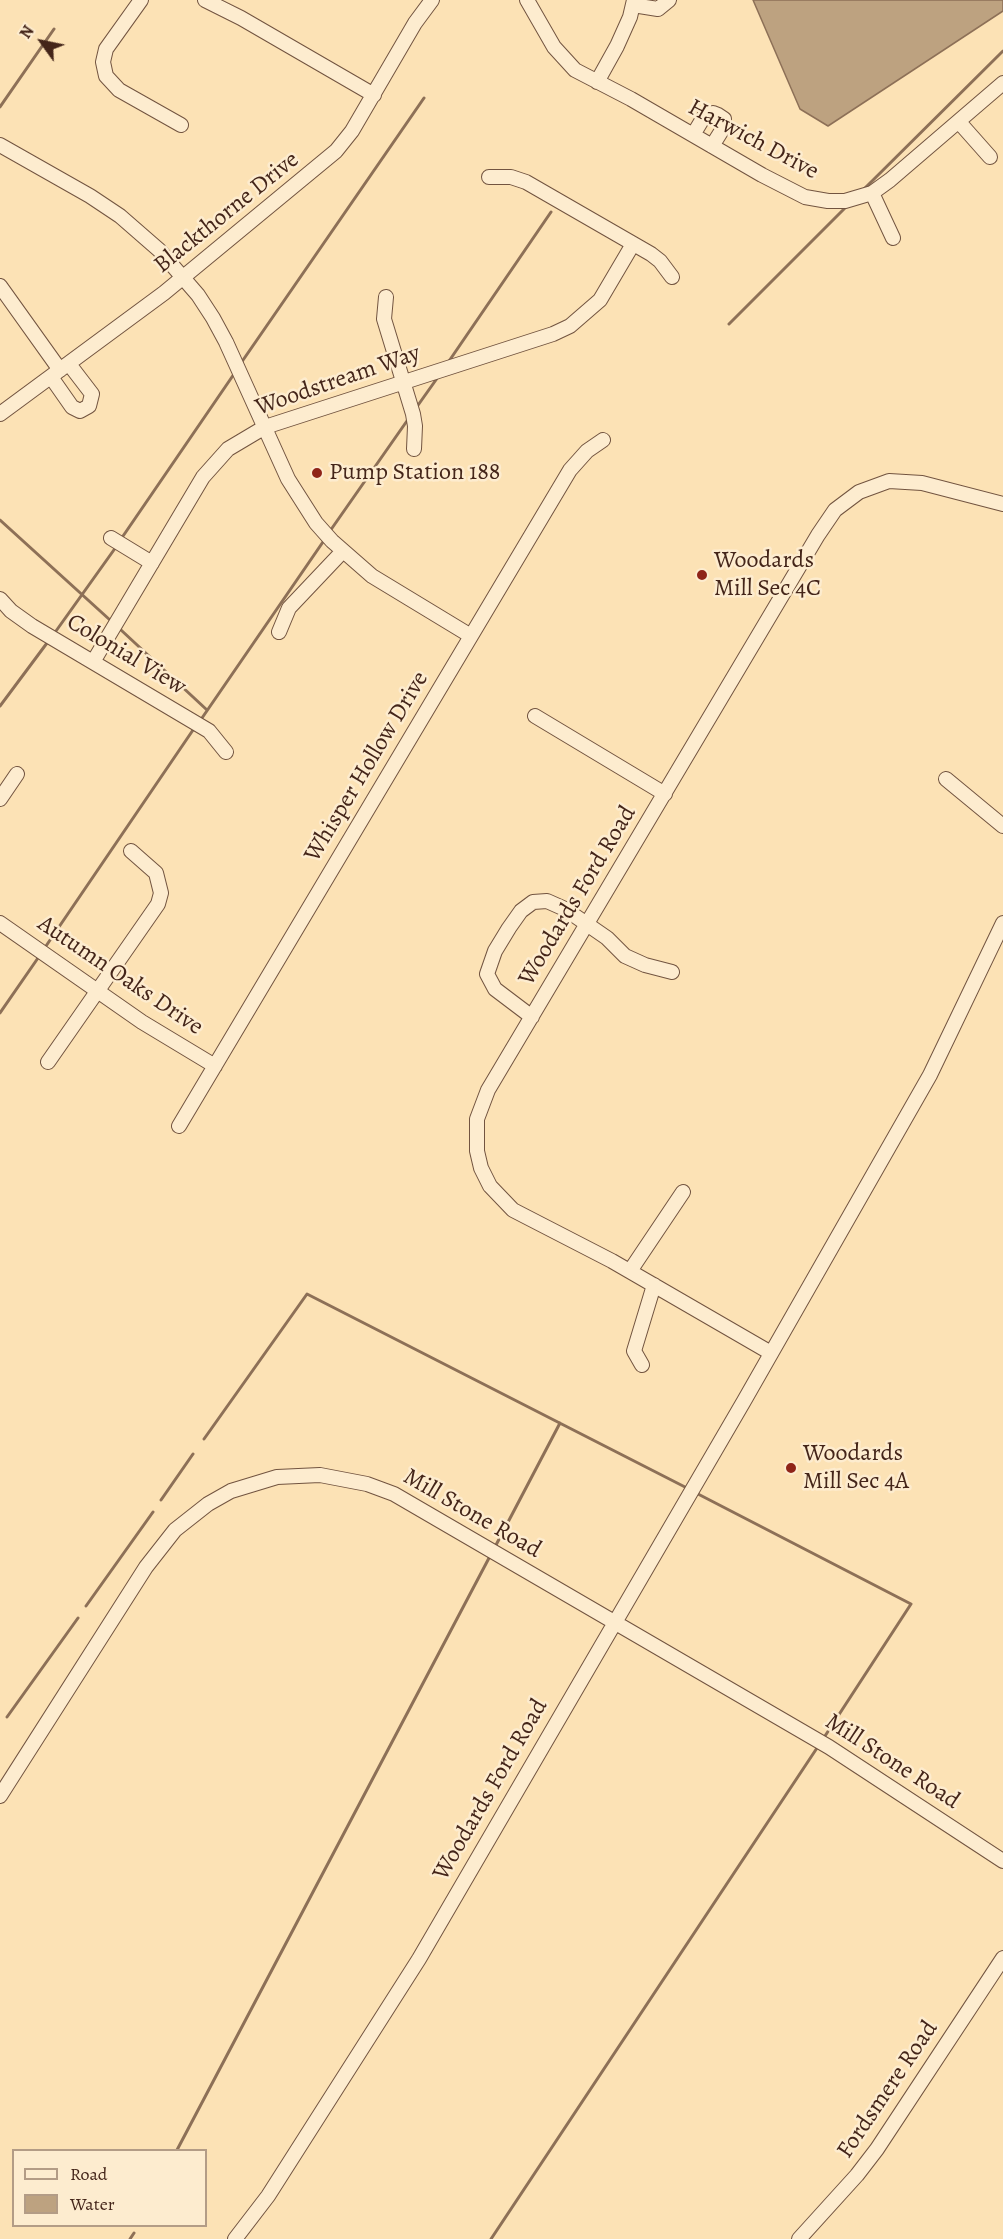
<!DOCTYPE html>
<html>
<head>
<meta charset="utf-8">
<style>
  body { margin:0 }
  #map { position:relative; width:1003px; height:2239px; overflow:hidden; background:#fce2b5; font-family:Alegreya,serif }
  canvas { display:block }
  .legend { position:absolute; left:12px; top:2149px; width:195px; height:78px; box-sizing:border-box; background:#fdeccf; border:2px solid #b39c86; margin:0; padding:8px 10px; list-style:none; font-size:18px; color:#442519 }
  .legend li { display:flex; align-items:center; gap:12px; height:30px }
  .legend b { width:30px; border:2px solid #b39c86 }
  .north { position:absolute; left:12px; top:12px; width:60px; height:60px; -webkit-text-stroke:4px #fdeccf; paint-order:stroke; rotate:303deg; font-size:16px; font-weight:700; line-height:24px; text-align:center; color:#442519 }
  .north::after { content:''; display:block; margin:auto; width:21px; height:27px; background:#442519; clip-path:polygon(50% 0,100% 100%,50% 72%,0 100%) }
</style>
</head>
<body>
<div id="map">
<canvas width="1003" height="2239"></canvas>
<ul class="legend">
<li><b style="height:8px;background:#fdeccf"></b>Road</li>
<li><b style="height:16px;background:#bda280"></b>Water</li>
</ul>
<div class="north">N</div>
</div>
<script>
const g = document.querySelector('canvas').getContext('2d');
g.lineJoin = 'round';
function paint(path, color) { g.fillStyle = color; g.fill(path, 'evenodd'); }
const toPath = rows => new Path2D(rows.map(r => 'M' + r).join(''));
function strokePath(path, color, width, dash) { g.strokeStyle = color; g.lineWidth = width; g.lineCap = dash ? 'butt' : 'round'; g.setLineDash(dash || []); g.stroke(path); }
function label(font, color, halo, rows, align = 'center') {
  g.font = font + ' Alegreya,serif'; g.lineWidth = 5; g.setLineDash([]); g.textBaseline = 'middle'; g.strokeStyle = halo; g.fillStyle = color; for (const [text, x, y, turn = 0] of rows) {
    g.save(); g.translate(x, y); g.rotate((+turn || 0) * Math.PI / 180); g.textAlign = isNaN(turn) ? turn : align; if (halo) g.strokeText(text, 0, 0); g.fillText(text, 0, 0); g.restore();
  }
}
const water = toPath([
  [753,0,1003,0,1003,11,828,126,800,109,753,0]
]);
paint(water, '#bda280');
strokePath(water, '#8d7057', 1.5);
strokePath(toPath([
  [0,107,54,29],
  [864,189,1003,51],
  [729,324,847,206],
  [241,363,424,98],
  [447,364,551,212],
  [416,408,438,377],
  [0,520,110,620],
  [330,531,409,418],
  [121,539,234,374],
  [121,630,207,710],
  [56,631,116,547],
  [0,706,47,643],
  [202,718,325,539],
  [46,946,193,730],
  [0,1013,38,958],
  [204,1439,307,1294,685,1487],
  [698,1494,911,1604,825,1736],
  [161,1500,193,1454],
  [496,1545,560,1423],
  [86,1606,153,1512],
  [7,1717,78,1618],
  [177,2150,489,1558],
  [130,2239,134,2233],
  [491,2239,817,1748]
]), '#8d7057', 3);
const minor = toPath([
  [141,0,106,49,103,62,106,76,119,90,181,125],
  [205,0,241,18,374,95],
  [527,0,554,47,575,70,631,99,762,175,805,197,828,201,845,201,872,193,890,180,1003,83],
  [633,5,658,9,669,0],
  [597,82,617,46,630,17,634,0],
  [959,122,990,157],
  [693,135,705,115,713,113,718,115,724,119,724,127,712,146],
  [0,145,90,196,120,216,159,250,198,295,213,318,226,342,288,479,316,523,332,541,372,576,471,636],
  [489,177,511,177,526,182,651,254,660,261,672,277],
  [872,193,893,238],
  [0,286,60,370],
  [386,297,384,319,413,414,415,426,414,449],
  [51,377,72,407,80,411,89,406,92,394,69,364],
  [0,414,164,293,336,151,352,131,415,23,432,0],
  [111,538,152,563],
  [0,599,11,611,32,626,209,731,226,752],
  [279,632,289,608,343,551],
  [93,662,203,477,228,449,265,427,553,334,570,326,600,300,633,244],
  [535,716,665,794],
  [946,779,1003,826],
  [0,799,17,774],
  [0,923,142,1022,215,1066],
  [532,1017,495,989,487,974,495,951,509,928,521,911,533,902,547,901,565,909,607,938,625,956,645,965,672,972],
  [48,1062,158,904,161,893,156,873,131,851],
  [179,1126,570,470,587,451,603,440],
  [630,1271,683,1192],
  [771,1353,612,1261,513,1210,490,1186,481,1168,477,1151,477,1119,488,1090,818,535,835,510,859,492,889,481,922,483,1003,504],
  [642,1365,634,1351,654,1285],
  [0,1796,146,1567,175,1530,208,1504,231,1491,277,1477,320,1475,367,1484,394,1494,829,1747,1003,1861],
  [235,2239,268,2196,419,1959,511,1801,744,1401,930,1075,1003,923],
  [799,2239,857,2175,877,2149,1003,1958]
]);
strokePath(minor, '#725440', 16);
strokePath(minor, '#fdeccf', 14);
for (const [x, y, r, color] of [
  [317,473,6,"#8f2418"],
  [702,575,6,"#8f2418"],
  [791,1468,6,"#8f2418"]
]) { const dot = new Path2D(); dot.arc(x, y, r, 0, 2 * Math.PI); g.fillStyle = color; g.fill(dot); strokePath(dot, '#fdeccf', 2); }
label('24px', '#442519', '#fdeccf', [
  ["Harwich Drive",753,140,28],
  ["Blackthorne Drive",227,213,-39],
  ["Woodstream Way",338,381,-19],
  ["Colonial View",126,655,31],
  ["Whisper Hollow Drive",367,767,-59],
  ["Woodards Ford Road",578,896,-59],
  ["Autumn Oaks Drive",120,976,34],
  ["Mill Stone Road",472,1514,30],
  ["Mill Stone Road",892,1762,33],
  ["Woodards Ford Road",491,1790,-60],
  ["Fordsmere Road",888,2090,-56]
]);
label('24px', '#442519', '#fdeccf', [
  ["Pump Station 188",329,473],
  ["Woodards",714,561],
  ["Mill Sec 4C",714,589],
  ["Woodards",803,1454],
  ["Mill Sec 4A",803,1482]
], 'left');
</script>
</body>
</html>
